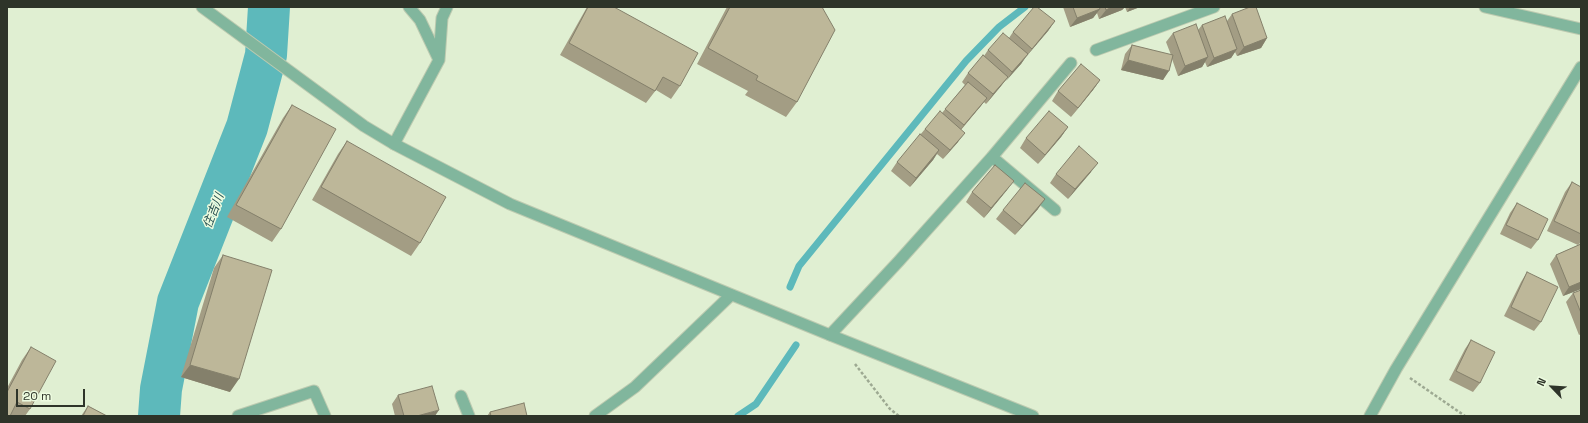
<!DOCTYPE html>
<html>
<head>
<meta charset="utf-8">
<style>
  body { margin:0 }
  #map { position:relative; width:1588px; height:423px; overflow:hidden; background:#e0efd2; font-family:"Space Grotesk",sans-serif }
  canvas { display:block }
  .frame { position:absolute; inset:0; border:8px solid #2e3429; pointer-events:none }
  .north { position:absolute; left:1532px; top:367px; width:40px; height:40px; -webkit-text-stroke:3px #edfce0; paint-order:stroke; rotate:295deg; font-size:11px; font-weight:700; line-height:16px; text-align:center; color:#2e3429 }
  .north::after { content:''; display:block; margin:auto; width:14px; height:18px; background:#2e3429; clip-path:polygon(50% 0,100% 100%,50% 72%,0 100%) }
  .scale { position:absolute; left:16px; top:389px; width:69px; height:18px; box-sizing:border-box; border:2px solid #2e3429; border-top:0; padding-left:5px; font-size:12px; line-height:14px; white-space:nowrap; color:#2e3429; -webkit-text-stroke:3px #edfce0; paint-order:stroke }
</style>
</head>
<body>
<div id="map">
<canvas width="1588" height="423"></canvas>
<div class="frame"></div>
<div class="north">N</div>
<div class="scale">20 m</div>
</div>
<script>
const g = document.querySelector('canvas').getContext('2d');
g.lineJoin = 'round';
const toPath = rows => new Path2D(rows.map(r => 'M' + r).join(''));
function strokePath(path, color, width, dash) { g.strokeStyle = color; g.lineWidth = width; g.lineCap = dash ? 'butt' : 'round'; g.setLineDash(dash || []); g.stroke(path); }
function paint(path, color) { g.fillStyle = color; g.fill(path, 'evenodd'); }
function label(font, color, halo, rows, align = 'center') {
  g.font = font + ' "Space Grotesk","Noto Sans JP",sans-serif'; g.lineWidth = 3; g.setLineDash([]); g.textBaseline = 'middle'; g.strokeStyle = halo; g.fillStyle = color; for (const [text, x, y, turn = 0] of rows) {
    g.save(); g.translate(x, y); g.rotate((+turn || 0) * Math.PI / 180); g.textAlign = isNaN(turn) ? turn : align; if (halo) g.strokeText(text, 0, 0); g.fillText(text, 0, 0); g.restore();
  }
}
strokePath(toPath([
  [790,287,799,266,966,61,999,27,1025,7],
  [738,416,756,404,796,345]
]), '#5db9bb', 7);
strokePath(toPath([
  [159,416,161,389,178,302,247,127,266,55,269,7]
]), '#5db9bb', 42);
const service = toPath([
  [409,7,420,20,439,60],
  [394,144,439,60,442,18,447,7]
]);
const minor = toPath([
  [1485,7,1581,29],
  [1096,50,1214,7],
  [992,157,1055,210],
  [830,335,899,261,992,157,1071,63],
  [461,396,469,416],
  [238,416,314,391,325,416],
  [595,416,635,387,731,295]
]);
const tertiary = toPath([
  [202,7,364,126,394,144,510,204,830,335,1033,416],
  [1370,416,1396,369,1581,67]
]);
strokePath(service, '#bccab0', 13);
strokePath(minor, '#bccab0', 13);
strokePath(tertiary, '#bccab0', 13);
strokePath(toPath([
  [855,364,890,409,899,416],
  [1410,378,1465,416]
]), '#9da992', 2.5, [3, 2]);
strokePath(service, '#81b69d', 11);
strokePath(minor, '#81b69d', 11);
strokePath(tertiary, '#81b69d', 11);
paint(toPath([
  [587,7,614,7,680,86,671,99,656,90,646,103,560,55],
  [727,7,822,7,797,102,786,117,745,95,748,91,697,64],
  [1063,7,1125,7,1122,10,1099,19,1097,13,1093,18,1070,27],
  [1125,7,1140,7,1127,12],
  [1232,14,1267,38,1261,48,1237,56,1235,52,1231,58,1207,67,1205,62,1202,67,1178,76,1172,59,1163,80,1121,70,1125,54,1132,45,1171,55,1166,42,1173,33,1198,30,1202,25,1227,21],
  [1055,21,1048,31,1025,58,1021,64,1005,81,1001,86,986,104,984,102,961,130,958,142,943,159,937,154,933,160,910,187,891,171,897,162,920,135,925,129,942,113,965,85,962,82,968,73,984,56,988,50,1009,38,1013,32],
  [1100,80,1093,90,1071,117,1052,101,1058,91],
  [292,105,281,229,272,242,227,217,283,118],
  [1068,127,1061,137,1038,164,1020,148,1026,138],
  [347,141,420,243,411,256,312,200,338,154],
  [1091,172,1068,199,1050,183,1056,174],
  [1572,182,1581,187,1581,242,1578,245,1547,231,1565,192],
  [1007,190,984,218,966,202,972,192],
  [1517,203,1538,240,1531,249,1500,234,1510,213],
  [1038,209,1015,235,996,219,1003,210],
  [1581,244,1581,289,1563,296,1550,264,1556,255],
  [223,255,230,392,181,377,214,268],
  [1527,272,1541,322,1534,331,1504,316,1521,282],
  [1581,290,1581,334,1579,335,1566,302,1573,293],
  [1471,340,1480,383,1473,392,1449,380,1465,349],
  [31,347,30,409,25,416,7,416,7,388,22,360],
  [398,395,435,416,395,416,392,404],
  [88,406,107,416,81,416],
  [490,412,527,416,487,416]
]), '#a39d84');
paint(toPath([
  [1112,7,1125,7,1122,10,1099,19,1106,10],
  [1130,7,1140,7,1127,12],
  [1100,9,1093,18,1070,27,1077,18],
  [1055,21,1048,31,1025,58,1032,49],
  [1267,38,1261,48,1237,56,1244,47],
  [1237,49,1231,58,1207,67,1214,58],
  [1028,54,1021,64,1006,81,1012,72],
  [1208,57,1202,67,1178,76,1185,66],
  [1128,60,1169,71,1163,80,1121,70],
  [1008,77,1001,86,986,104,993,94],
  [1100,80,1093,90,1071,117,1078,108],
  [987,98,980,107,957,134,964,125],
  [1068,127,1061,137,1038,164,1045,155],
  [965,133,958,142,943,159,950,150],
  [939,150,933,160,910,187,916,178],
  [1098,163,1091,172,1068,199,1075,189],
  [1014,181,1007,190,984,218,991,208],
  [1045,199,1038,209,1015,235,1022,226],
  [1581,282,1581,289,1563,296,1569,287],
  [190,365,239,379,230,392,181,377],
  [439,410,435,416,417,416]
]), '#84806b');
const building = toPath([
  [588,7,614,7,698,53,680,86,663,77,655,91,569,43,588,7],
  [730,7,822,7,835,30,797,102,756,80,758,76,708,48,730,7],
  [1034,7,1037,7,1055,21,1032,49,1013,32,1034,7],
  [1073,7,1099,7,1100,9,1077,18,1073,7],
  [1105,7,1112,7,1106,10,1105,7],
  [1250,7,1256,7,1267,38,1244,47,1232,14,1250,7],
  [1225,16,1237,49,1214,58,1202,25,1225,16],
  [1196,24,1208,57,1185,66,1173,33,1196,24],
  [1003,33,1028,54,1012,72,988,50,1003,33],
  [1132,45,1173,55,1169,71,1128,60,1132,45],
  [983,55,1008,77,993,94,968,73,983,55],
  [1081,64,1100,80,1078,108,1058,91,1081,64],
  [968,82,987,98,964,125,945,109,968,82],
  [292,105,336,129,281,229,236,205,292,105],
  [940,111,965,133,950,150,925,129,940,111],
  [1049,111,1068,127,1045,155,1026,138,1049,111],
  [920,134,939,150,916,178,897,162,920,134],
  [347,141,446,197,420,243,321,187,347,141],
  [1079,146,1098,163,1075,189,1056,174,1079,146],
  [995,165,1014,181,991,208,972,192,995,165],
  [1572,182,1581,187,1581,234,1554,221,1572,182],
  [1025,183,1045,199,1022,226,1003,210,1025,183],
  [1517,203,1548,219,1538,240,1506,225,1517,203],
  [1581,244,1581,282,1569,287,1556,255,1581,244],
  [223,255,272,270,239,379,190,365,223,255],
  [1527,272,1558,287,1541,322,1511,307,1527,272],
  [1581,290,1581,313,1573,293,1581,290],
  [1471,340,1495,352,1480,383,1456,371,1471,340],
  [31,347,56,361,30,409,17,402,10,416,7,416,7,392,31,347],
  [432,386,439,410,417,416,404,416,398,395,432,386],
  [524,403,527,416,491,416,490,412,524,403],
  [88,406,107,416,83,416,88,406]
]);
paint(building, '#bdb799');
strokePath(building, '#84806b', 1);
label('italic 12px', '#275152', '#edfce0', [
  ["住吉川",214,211,-69]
]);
</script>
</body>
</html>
